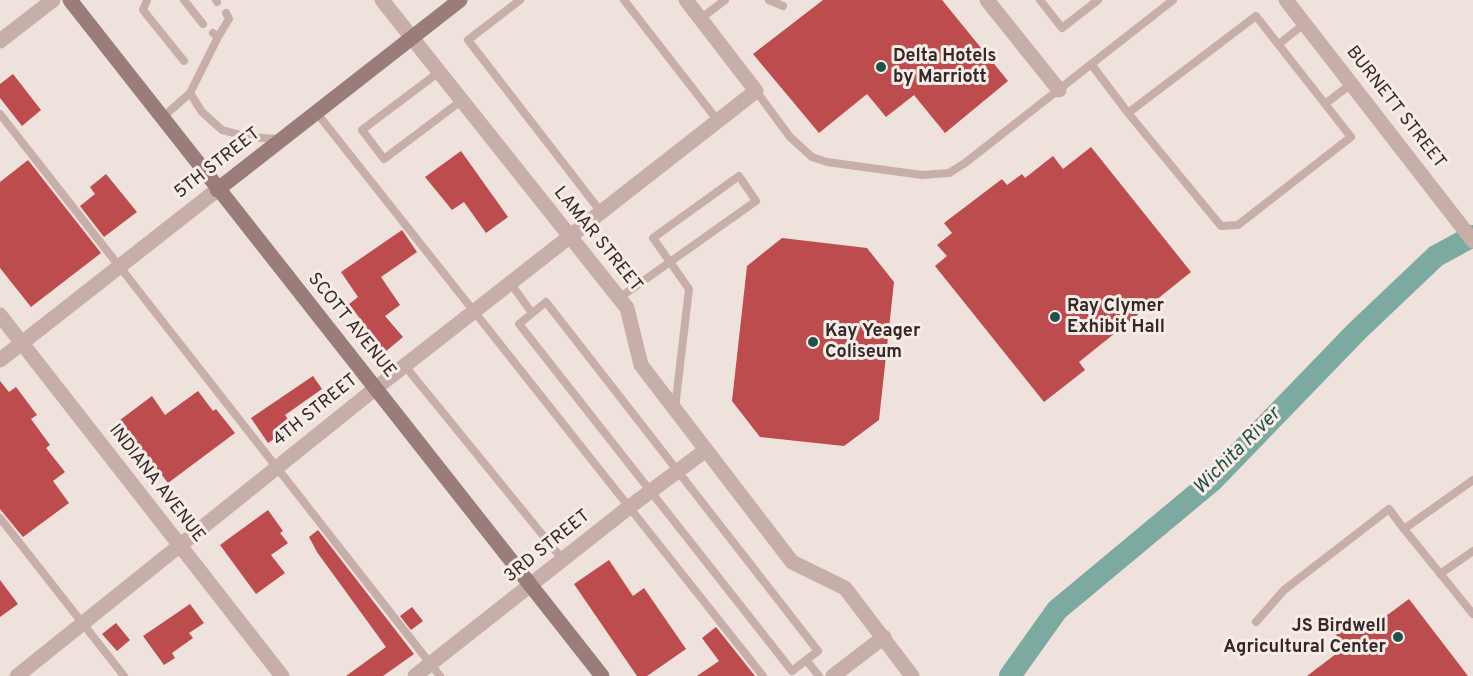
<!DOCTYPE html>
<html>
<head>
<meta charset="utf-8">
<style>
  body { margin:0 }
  canvas { display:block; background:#efe1db }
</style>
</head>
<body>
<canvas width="1473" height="676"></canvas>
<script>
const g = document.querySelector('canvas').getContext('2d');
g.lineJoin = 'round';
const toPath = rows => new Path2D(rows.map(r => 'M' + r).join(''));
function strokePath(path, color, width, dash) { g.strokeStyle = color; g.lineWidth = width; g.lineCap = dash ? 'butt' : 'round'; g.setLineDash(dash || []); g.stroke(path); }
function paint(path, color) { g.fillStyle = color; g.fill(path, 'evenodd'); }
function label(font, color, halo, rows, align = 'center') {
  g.font = font + ' Overpass,sans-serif'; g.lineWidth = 6; g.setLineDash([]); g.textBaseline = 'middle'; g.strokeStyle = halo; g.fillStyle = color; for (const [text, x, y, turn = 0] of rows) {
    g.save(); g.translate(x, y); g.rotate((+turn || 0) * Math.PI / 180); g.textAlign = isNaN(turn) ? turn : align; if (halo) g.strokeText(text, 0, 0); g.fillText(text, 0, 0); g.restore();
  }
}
strokePath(toPath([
  [1010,676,1057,610,1212,481,1356,332,1436,256,1473,236]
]), '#7caaa1', 22);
paint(toPath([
  [823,0,942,0,1008,81,945,133,914,95,886,117,867,94,819,133,753,54],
  [13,74,41,110,22,126,0,98,0,84],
  [1091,147,1191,272,1079,362,1085,370,1044,402,935,266,947,256,937,245,952,233,944,223,1002,179,1007,185,1022,174,1025,178,1053,156,1063,169],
  [461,151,508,217,486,233,464,202,452,210,425,177],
  [28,160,101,253,31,307,0,268,0,182],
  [106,174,137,212,104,237,80,206,95,194,90,187],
  [402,230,417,252,381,277,400,305,385,316,403,337,385,352,349,304,358,297,341,272],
  [782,238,867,248,894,282,879,420,844,446,760,437,732,401,747,266],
  [313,376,322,389,285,415,293,426,268,443,251,418],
  [0,381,9,392,16,387,37,415,31,419,50,445,46,448,65,472,53,481,69,503,23,537,0,509],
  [198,391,213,411,216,409,235,433,168,483,120,420,152,396,165,415],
  [268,510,283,531,280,533,288,543,271,555,285,573,256,594,220,545],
  [318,530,414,654,383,676,346,676,386,647,317,552,309,537],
  [609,560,633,596,644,588,686,649,647,676,637,676,574,584],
  [0,580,18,604,0,617],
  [1409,599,1468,676,1307,676,1345,647,1336,635,1357,618,1367,630],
  [190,604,204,623,189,633,193,638,172,653,175,658,164,665,143,636],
  [412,607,423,621,411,630,400,616],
  [116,623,130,640,117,651,102,634],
  [716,627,755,676,697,676,719,661,702,638]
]), '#bc4c4d');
strokePath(toPath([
  [147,0,143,10,184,61],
  [184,0,203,24],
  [216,0,217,2],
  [520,0,468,40,601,212],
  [624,0,718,121],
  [769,0,783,6],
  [1040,0,1062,28,1098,0],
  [700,19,725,0],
  [218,37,229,19,226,13],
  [1279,44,1304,24],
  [1091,64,1128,113,1221,226,1238,225,1351,137,1256,16,1128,113],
  [439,72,362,130,384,159,461,101],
  [756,91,790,137,812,157,827,162,922,175,949,173,965,163,1173,0],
  [190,93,202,112,222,130,249,137,278,139],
  [1325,104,1351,84],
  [316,112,763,676],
  [0,114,440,676],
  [162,118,190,93,218,37,213,33],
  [739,176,756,201,670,262,653,238,739,176],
  [511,284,532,313],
  [619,298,670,262,689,289,675,408],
  [546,302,818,651,792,671,519,324,546,302],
  [405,366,563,560],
  [1473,480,1404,529,1473,614],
  [0,518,124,676],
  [1440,574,1473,551],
  [1256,622,1284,590,1389,509,1404,529],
  [806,660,819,676]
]), '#c7aea8', 8);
strokePath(toPath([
  [382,0,627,308,641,365,792,562,845,588,912,676],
  [987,0,1059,90],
  [1286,0,1473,241],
  [0,41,53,0],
  [0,315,282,676],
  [0,360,217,190],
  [17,676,376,388,756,91,686,0],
  [415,676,628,508,706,450],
  [833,676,884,637]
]), '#c7aea8', 15);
strokePath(toPath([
  [70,0,602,676],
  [217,190,460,0]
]), '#9a7d7a', 15);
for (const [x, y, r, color] of [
  [881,67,6,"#215249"],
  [1055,317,6,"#215249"],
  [813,342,6,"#215249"],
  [1398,637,6,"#215249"]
]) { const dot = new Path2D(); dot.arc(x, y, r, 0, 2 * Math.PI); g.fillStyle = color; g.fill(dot); strokePath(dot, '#f8ece7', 2); }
label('bold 18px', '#342828', '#f8ece7', [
  ["Delta Hotels",893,57],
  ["by Marriott",893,78],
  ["Ray Clymer",1067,307],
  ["Exhibit Hall",1067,328],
  ["Kay Yeager",825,332],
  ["Coliseum",825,353],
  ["JS Birdwell",1386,627,"right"],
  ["Agricultural Center",1386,648,"right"]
], 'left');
label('18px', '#342828', '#f8ece7', [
  ["BURNETT STREET",1395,108,52],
  ["5TH STREET",218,164,-38],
  ["LAMAR STREET",597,240,51],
  ["SCOTT AVENUE",351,326,51],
  ["4TH STREET",316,411,-39],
  ["INDIANA AVENUE",156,484,52],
  ["3RD STREET",548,547,-39]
]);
label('italic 20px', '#215249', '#f8ece7', [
  ["Wichita River",1238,452,-45]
]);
</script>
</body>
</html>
